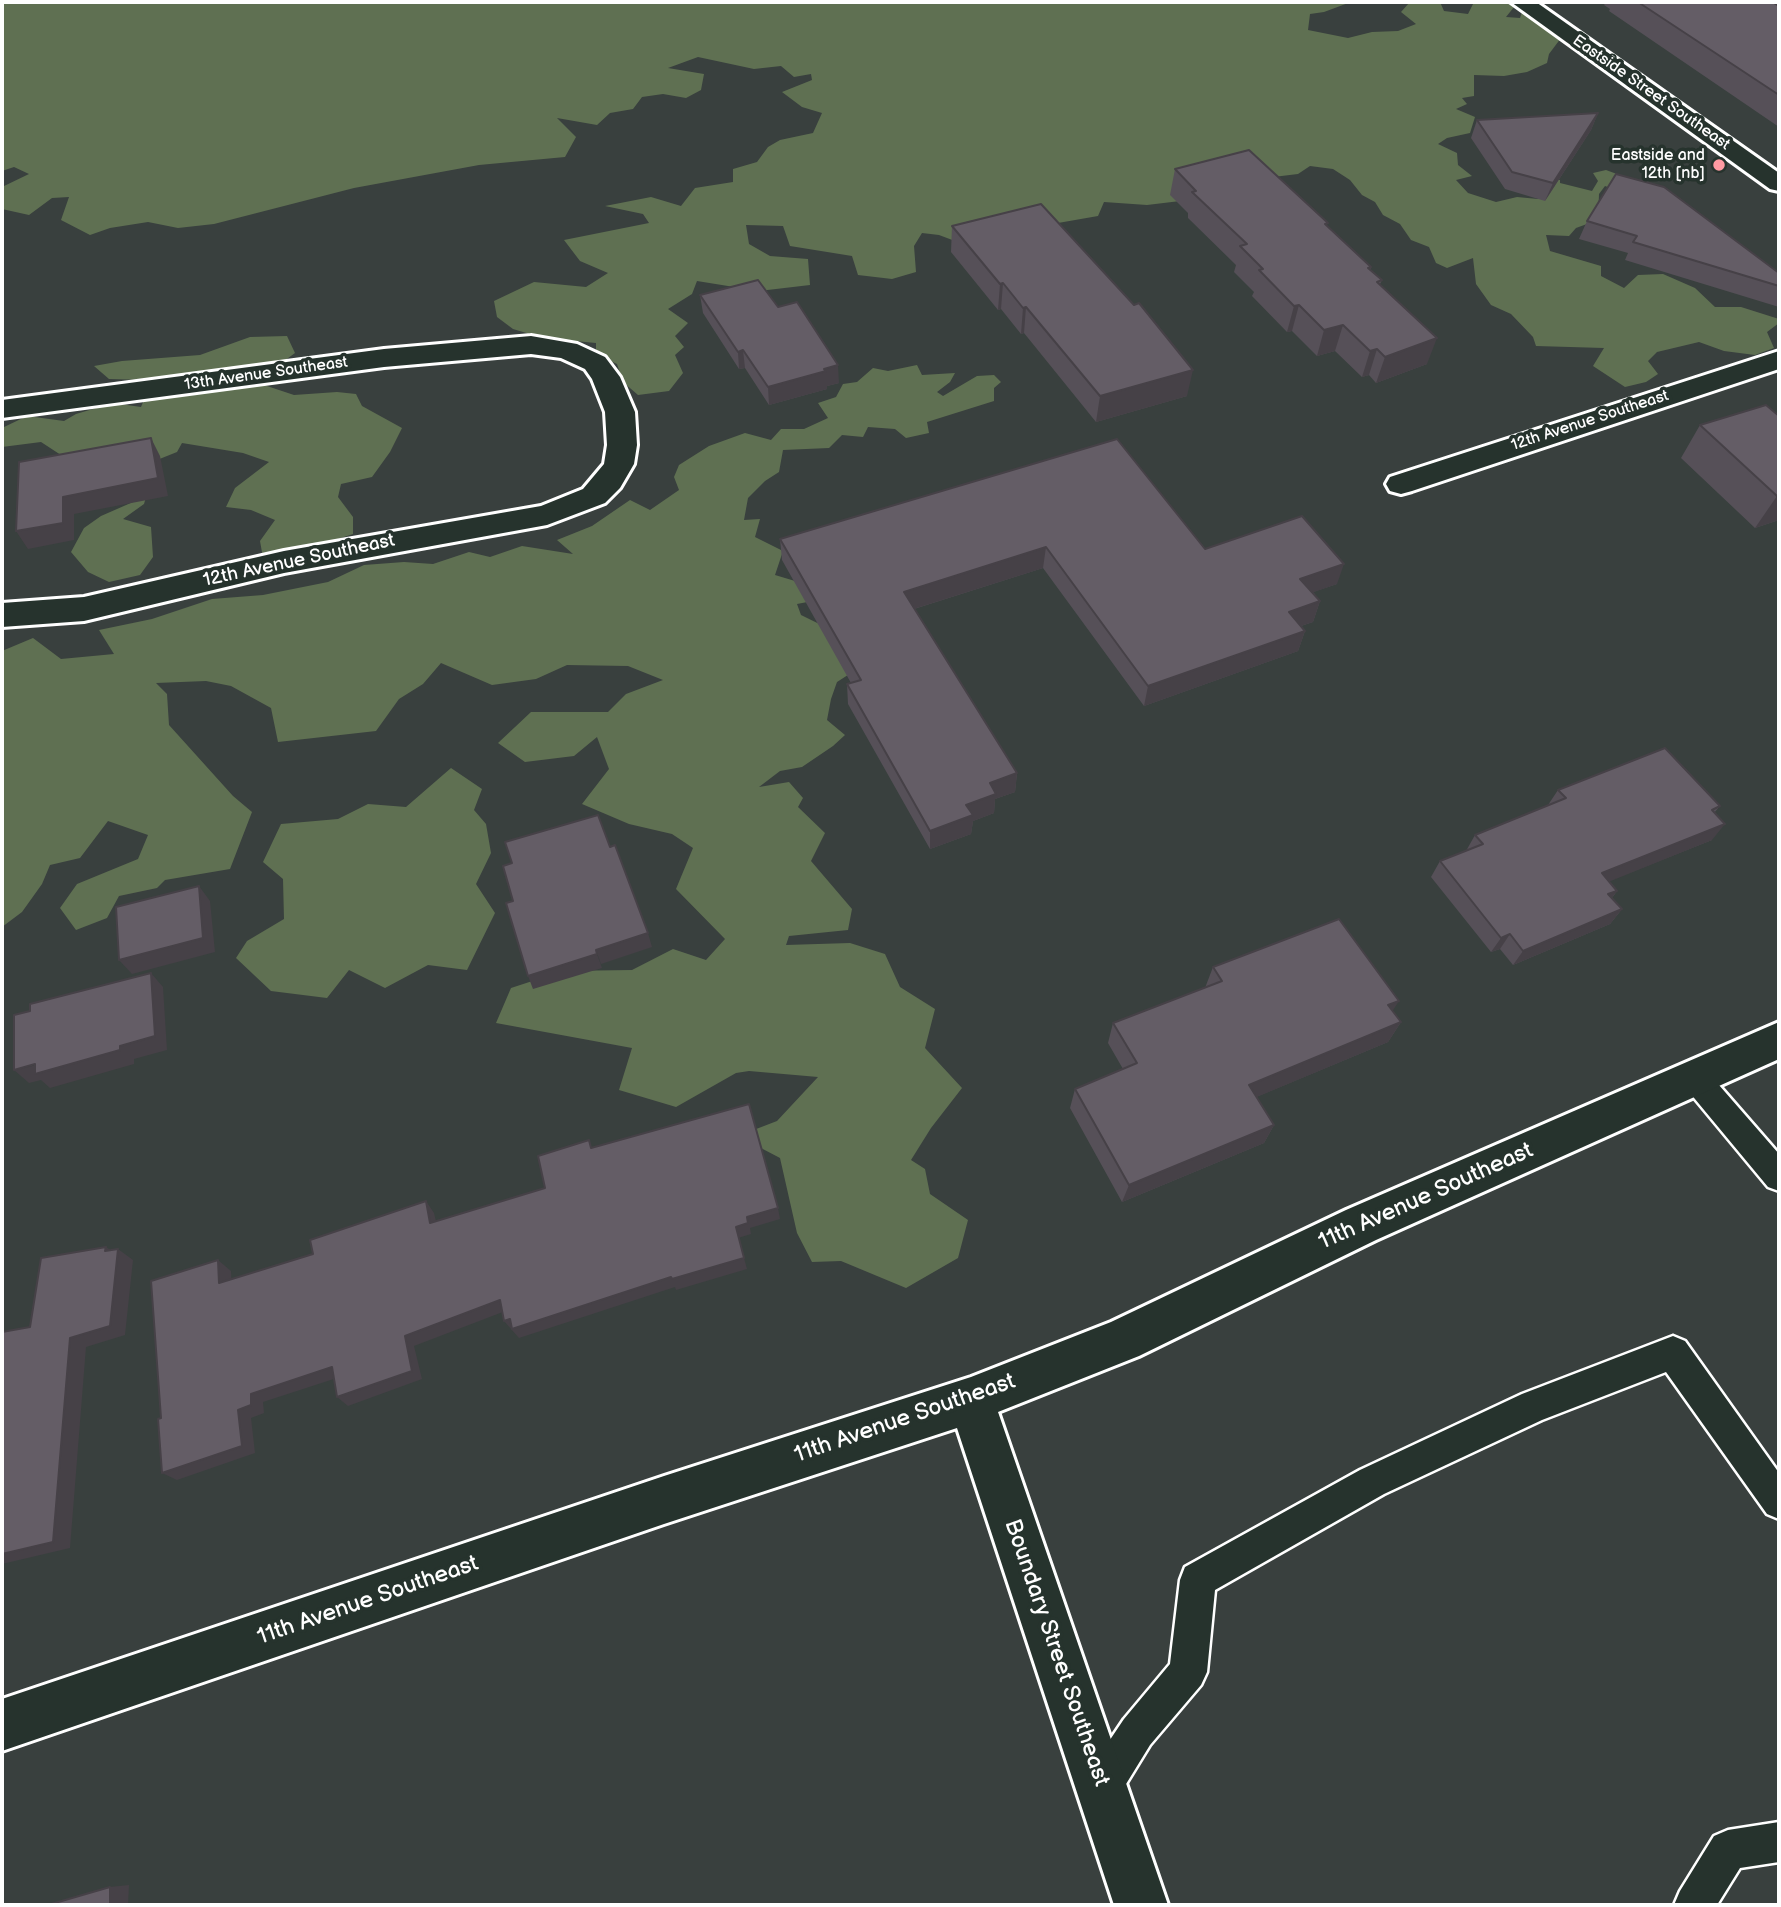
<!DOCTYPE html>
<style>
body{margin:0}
#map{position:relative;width:1781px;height:1907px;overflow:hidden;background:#39403e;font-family:"Balsamiq Sans",sans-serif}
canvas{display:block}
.frame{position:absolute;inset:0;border:4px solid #fff;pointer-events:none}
</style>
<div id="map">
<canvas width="1781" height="1907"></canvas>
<div class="frame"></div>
</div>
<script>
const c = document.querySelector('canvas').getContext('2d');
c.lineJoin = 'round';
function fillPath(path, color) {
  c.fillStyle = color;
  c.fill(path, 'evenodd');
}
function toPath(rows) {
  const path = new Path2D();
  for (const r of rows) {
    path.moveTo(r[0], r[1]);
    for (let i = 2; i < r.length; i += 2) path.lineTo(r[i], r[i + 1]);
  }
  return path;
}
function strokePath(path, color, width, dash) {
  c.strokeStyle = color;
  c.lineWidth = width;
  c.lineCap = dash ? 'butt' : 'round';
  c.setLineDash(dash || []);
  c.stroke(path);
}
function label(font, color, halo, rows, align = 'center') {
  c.font = font + ' "Balsamiq Sans",sans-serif';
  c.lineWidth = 7;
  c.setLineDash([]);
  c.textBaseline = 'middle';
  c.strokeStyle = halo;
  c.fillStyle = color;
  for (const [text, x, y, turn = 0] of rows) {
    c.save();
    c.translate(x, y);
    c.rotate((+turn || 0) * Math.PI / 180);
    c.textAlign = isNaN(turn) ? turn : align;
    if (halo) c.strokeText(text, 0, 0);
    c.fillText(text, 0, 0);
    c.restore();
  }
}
fillPath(toPath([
 [2,2,1351,2,1324,12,1310,14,1308,30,1348,38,1372,32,1398,31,1416,24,1401,12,1409,3,1440,2,1444,11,1468,14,1474,2,1506,2,1514,7,1506,17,1520,18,1523,9,1561,38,1549,54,1547,63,1527,72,1504,76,1474,75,1474,96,1462,98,1467,104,1456,109,1475,117,1470,133,1447,138,1438,144,1457,153,1458,165,1472,176,1456,180,1468,193,1496,202,1517,197,1538,199,1536,176,1560,180,1560,183,1592,191,1598,181,1593,173,1606,170,1625,177,1624,193,1605,186,1599,194,1598,220,1576,228,1569,236,1546,235,1550,251,1601,266,1601,276,1624,288,1638,275,1663,274,1695,288,1715,307,1741,307,1779,319,1779,323,1767,332,1774,348,1755,355,1724,351,1699,342,1657,352,1648,361,1658,374,1646,382,1625,387,1593,366,1604,348,1536,346,1533,337,1511,314,1491,305,1476,284,1473,258,1447,268,1436,263,1429,247,1411,240,1400,224,1383,215,1375,202,1362,195,1350,180,1333,169,1310,166,1298,174,1265,178,1230,195,1147,205,1104,202,1098,216,955,241,939,235,922,233,914,246,916,272,892,279,858,275,852,256,790,246,783,226,746,225,749,244,770,256,808,259,810,285,759,291,697,281,692,294,668,309,688,323,675,336,684,347,675,355,683,373,669,391,638,395,623,382,617,364,596,354,596,343,543,338,513,329,497,317,494,301,534,282,586,287,608,273,580,261,564,240,649,223,643,214,605,206,651,197,681,206,695,188,733,182,733,169,757,162,768,147,780,140,813,133,822,113,802,107,782,92,812,80,811,74,794,77,781,66,754,69,698,57,668,68,704,74,701,90,686,98,663,94,642,97,633,109,610,113,597,125,557,118,576,137,565,157,479,165,354,188,214,224,178,228,148,222,110,228,90,235,61,220,69,197,52,198,29,215,2,209,2,187,29,174,14,167,2,171],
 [287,336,295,353,280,364,264,385,294,395,337,392,356,394,362,406,402,428,390,452,372,477,341,484,338,497,353,517,353,534,311,548,263,558,260,541,275,520,251,510,226,507,235,488,269,462,243,453,182,443,177,452,157,460,144,504,123,519,151,527,153,557,140,575,109,582,88,572,71,552,84,528,101,516,133,502,41,442,2,447,2,428,27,416,64,421,76,414,113,403,141,407,146,395,159,384,145,380,109,379,94,366,122,361,200,355,250,337],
 [917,365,922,375,955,373,950,382,937,392,943,396,977,376,994,375,1001,382,994,388,994,401,927,422,929,433,906,438,895,429,868,427,863,437,842,435,829,448,783,450,779,472,765,481,748,498,744,520,760,519,755,537,783,551,775,575,805,584,823,599,797,604,801,615,858,643,865,664,837,682,831,699,827,720,845,735,833,746,802,767,780,771,759,787,789,782,803,798,798,807,825,833,811,861,852,909,848,930,789,936,786,945,850,943,885,954,900,987,935,1009,925,1048,962,1088,931,1128,911,1160,925,1169,930,1194,968,1220,958,1258,906,1288,841,1261,812,1262,797,1233,780,1158,738,1136,777,1121,818,1077,749,1071,736,1073,676,1107,619,1090,632,1048,496,1023,511,988,563,971,632,970,673,949,706,960,725,939,676,889,693,848,672,834,629,824,582,804,609,769,597,737,574,756,525,762,498,743,531,712,608,712,626,694,663,680,628,666,567,665,536,679,492,685,441,663,423,684,399,699,376,731,278,742,271,708,231,686,206,681,156,683,167,694,169,725,233,796,252,812,230,869,165,880,157,888,119,896,107,918,76,930,60,908,77,884,138,859,148,835,108,821,80,858,50,865,42,884,22,912,2,927,2,651,33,638,61,659,114,654,99,630,152,619,212,599,263,595,328,582,364,565,404,562,433,564,469,552,490,557,522,546,573,554,557,540,592,526,630,500,650,510,679,490,674,477,679,465,709,446,745,433,771,440,781,429,804,429,828,418,818,403,836,397,843,384,857,382,873,368,888,371],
 [451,768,482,789,474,810,486,824,491,853,476,884,495,913,467,970,428,965,385,988,349,970,327,998,271,991,236,958,247,941,284,919,283,879,263,862,281,824,338,819,368,804,406,807]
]), '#5f7052');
const lane = toPath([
 [1695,1065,1705,1069,1779,1154,1779,1191,1768,1187,1685,1087,1680,1078,1685,1069,1695,1065],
 [1673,1336,1685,1341,1779,1473,1779,1519,1767,1514,1666,1372,1542,1420,1384,1494,1215,1590,1207,1672,1201,1685,1150,1745,1115,1802,1101,1807,1087,1802,1082,1788,1087,1774,1124,1719,1170,1664,1180,1580,1185,1567,1360,1470,1522,1394,1673,1336],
 [1779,1822,1779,1862,1740,1868,1717,1905,1674,1905,1680,1891,1714,1836,1728,1830,1779,1822]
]);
const street = toPath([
 [531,336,577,344,605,357,620,377,635,412,637,445,634,464,620,488,605,503,547,525,284,573,84,621,2,627,2,603,84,597,284,551,541,506,583,489,604,464,607,445,605,412,592,379,585,369,561,358,531,354,384,367,2,418,2,400,384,349,531,336],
 [1779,351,1779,369,1412,491,1401,494,1390,491,1386,484,1390,477,1779,351],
 [1779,1022,1779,1059,1376,1240,1139,1356,998,1412,1168,1905,1114,1905,957,1428,664,1524,2,1751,2,1699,664,1476,971,1377,1111,1322,1346,1210,1779,1022]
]);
const secondary = toPath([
 [1511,2,1536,2,1779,173,1779,191,1770,189,1511,2]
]);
strokePath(lane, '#fff', 5);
strokePath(street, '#fff', 6);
strokePath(secondary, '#fff', 6);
fillPath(lane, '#26332d');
fillPath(street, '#26332d');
fillPath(secondary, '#26332d');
fillPath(toPath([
 [1606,2,1772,2,1779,6,1779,127,1609,11,1610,9,1604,5],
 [1598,113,1591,130,1545,201,1505,189,1471,138,1477,120],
 [1175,169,1327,227,1371,267,1370,270,1382,280,1380,284,1427,364,1376,383,1369,375,1362,377,1335,351,1317,356,1292,331,1287,332,1252,296,1254,292,1234,272,1236,265,1188,218,1188,213,1170,195],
 [1587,221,1779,273,1779,307,1625,260,1628,253,1579,239],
 [952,226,1187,396,1096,422,1024,333,1021,334,1001,309,998,310,951,252],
 [700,295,778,307,839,383,827,386,827,389,769,405,745,368,739,369,703,313],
 [1766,405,1779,520,1755,528,1681,458,1700,425],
 [780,539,1205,549,1337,584,1313,592,1320,601,1313,622,1301,626,1305,631,1298,651,1144,706,1043,568,914,609,1017,773,1015,792,995,799,994,813,973,821,971,834,930,849,848,704,847,684,851,683,782,560],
 [1558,790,1720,806,1714,813,1712,840,1609,881,1617,891,1612,898,1622,909,1610,924,1513,965,1500,949,1491,952,1431,877,1440,861,1466,851,1475,835,1548,805],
 [1213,967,1393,1011,1401,1022,1388,1042,1256,1097,1274,1125,1264,1143,1122,1202,1070,1108,1075,1089,1123,1069,1108,1043,1113,1023,1205,988]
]), '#565058');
fillPath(toPath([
 [1598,113,1591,130,1545,201,1553,183],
 [1003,283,1001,309,998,310,1000,284],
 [1299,305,1292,331,1287,332,1294,306],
 [1026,307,1024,333,1021,334,1023,308],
 [1343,325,1335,351,1317,356,1324,330],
 [1437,338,1427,364,1376,383,1385,357],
 [1377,349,1369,375,1362,377,1370,351],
 [743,350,745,368,739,369,738,352],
 [838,365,839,383,827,386,827,389,769,405,768,387],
 [1193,370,1187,396,1096,422,1100,396],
 [151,438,160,456,168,496,74,514,74,540,28,549,16,531,63,497],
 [1779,495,1779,520,1755,528,1777,496],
 [1046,547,1043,568,904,612,904,592],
 [1344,564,1337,584,1294,599,1300,579],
 [1320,601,1313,622,1282,632,1289,612],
 [1305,631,1298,651,1144,706,1148,686],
 [1017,773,1015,792,995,799,994,813,973,821,971,834,930,849,930,831,990,783],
 [1725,824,1712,840,1591,889,1602,873],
 [199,886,210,901,215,952,132,974,119,960],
 [1617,891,1606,906,1608,894],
 [1622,909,1610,924,1513,965,1523,951],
 [648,933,652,947,601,964,596,950],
 [1510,934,1500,949,1491,952,1501,938],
 [597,954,602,968,533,989,528,976],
 [151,973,163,987,167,1050,134,1059,134,1064,50,1088,41,1080,29,1083,14,1070,120,1046],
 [1399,1001,1386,1021,1388,1005],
 [1401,1022,1388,1042,1240,1104,1249,1085],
 [1274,1125,1264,1143,1122,1202,1129,1185],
 [426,1201,434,1213,439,1234,430,1223],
 [778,1208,780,1219,750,1228,751,1234,738,1238,736,1227,747,1217],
 [106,1247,118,1255,118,1249,133,1260,125,1335,86,1347,70,1548,2,1564,2,1554,70,1338,105,1251],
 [744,1258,747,1269,676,1290,675,1287,519,1338,504,1321],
 [218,1260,231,1271,232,1293,219,1283],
 [500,1300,508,1310,414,1346,422,1379,348,1406,337,1397,405,1336],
 [332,1367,343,1376,263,1402,264,1413,251,1418,255,1453,177,1480,162,1473,238,1410,251,1394],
 [129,1885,128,1905,110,1905,110,1887]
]), '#464147');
const building = toPath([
 [1638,2,1772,2,1779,6,1779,95,1638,2],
 [1598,113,1553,183,1512,172,1477,120,1598,113],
 [1249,150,1328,223,1325,224,1371,267,1368,268,1382,280,1377,282,1437,338,1385,357,1377,349,1370,351,1343,325,1324,330,1299,305,1294,306,1259,270,1263,269,1240,246,1247,244,1192,192,1196,191,1175,169,1249,150],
 [1616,174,1664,187,1779,273,1779,286,1633,242,1637,236,1587,221,1616,174],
 [1041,204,1134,305,1139,303,1193,370,1100,396,1026,307,1023,308,1003,283,1000,284,952,226,1041,204],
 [758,280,778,307,797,302,838,365,824,369,826,371,768,387,743,350,738,352,700,295,758,280],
 [1766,405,1779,416,1779,495,1777,496,1700,425,1766,405],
 [151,438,158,478,63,497,63,523,16,531,19,462,151,438],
 [1117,439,1205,549,1302,516,1344,564,1300,579,1320,601,1289,612,1305,631,1148,686,1046,547,904,592,1017,773,990,783,996,794,966,805,973,815,930,831,847,684,861,680,780,539,1117,439],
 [1665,748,1720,806,1712,810,1725,824,1602,873,1617,891,1608,894,1622,909,1523,951,1510,934,1501,938,1440,861,1483,844,1475,835,1566,798,1558,790,1665,748],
 [598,815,610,847,615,845,648,933,596,950,597,954,528,976,506,903,513,901,503,866,512,863,505,842,598,815],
 [199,886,203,938,119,960,116,907,199,886],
 [1339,919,1399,1001,1388,1005,1401,1022,1249,1085,1274,1125,1129,1185,1075,1089,1137,1063,1113,1023,1222,981,1213,967,1339,919],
 [151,973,155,1036,120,1046,120,1050,35,1074,35,1064,14,1070,14,1015,30,1011,30,1004,151,973],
 [749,1104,778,1208,747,1217,748,1223,736,1227,744,1258,672,1279,671,1277,512,1329,510,1319,504,1321,500,1300,405,1336,412,1371,337,1397,332,1367,251,1394,251,1405,238,1410,242,1446,162,1473,158,1419,161,1418,151,1281,218,1260,219,1283,313,1254,310,1240,426,1201,430,1223,545,1188,538,1156,589,1140,591,1148,749,1104],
 [106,1247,105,1251,118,1249,110,1326,70,1338,53,1542,2,1554,2,1332,30,1327,41,1258,106,1247],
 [110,1887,110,1905,48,1905,110,1887]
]);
fillPath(building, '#645d66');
strokePath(building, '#464147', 2);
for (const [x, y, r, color] of [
 [1719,165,7,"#ff9aa2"]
]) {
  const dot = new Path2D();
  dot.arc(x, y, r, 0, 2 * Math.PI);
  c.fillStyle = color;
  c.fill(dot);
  strokePath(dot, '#26332d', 2.5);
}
label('16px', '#fff', '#26332d', [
 ["Eastside Street Southeast",1651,93,35],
 ["13th Avenue Southeast",266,374,-8],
 ["12th Avenue Southeast",1590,421,-18]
]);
label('16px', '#fff', '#26332d', [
 ["Eastside and",1705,156],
 ["12th [nb]",1705,174]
], 'right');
label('19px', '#fff', '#26332d', [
 ["12th Avenue Southeast",299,561,-12]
]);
label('23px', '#fff', '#26332d', [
 ["11th Avenue Southeast",1426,1197,-24],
 ["11th Avenue Southeast",905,1419,-19],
 ["11th Avenue Southeast",368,1601,-19],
 ["Boundary Street Southeast",1056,1653,71]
]);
</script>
